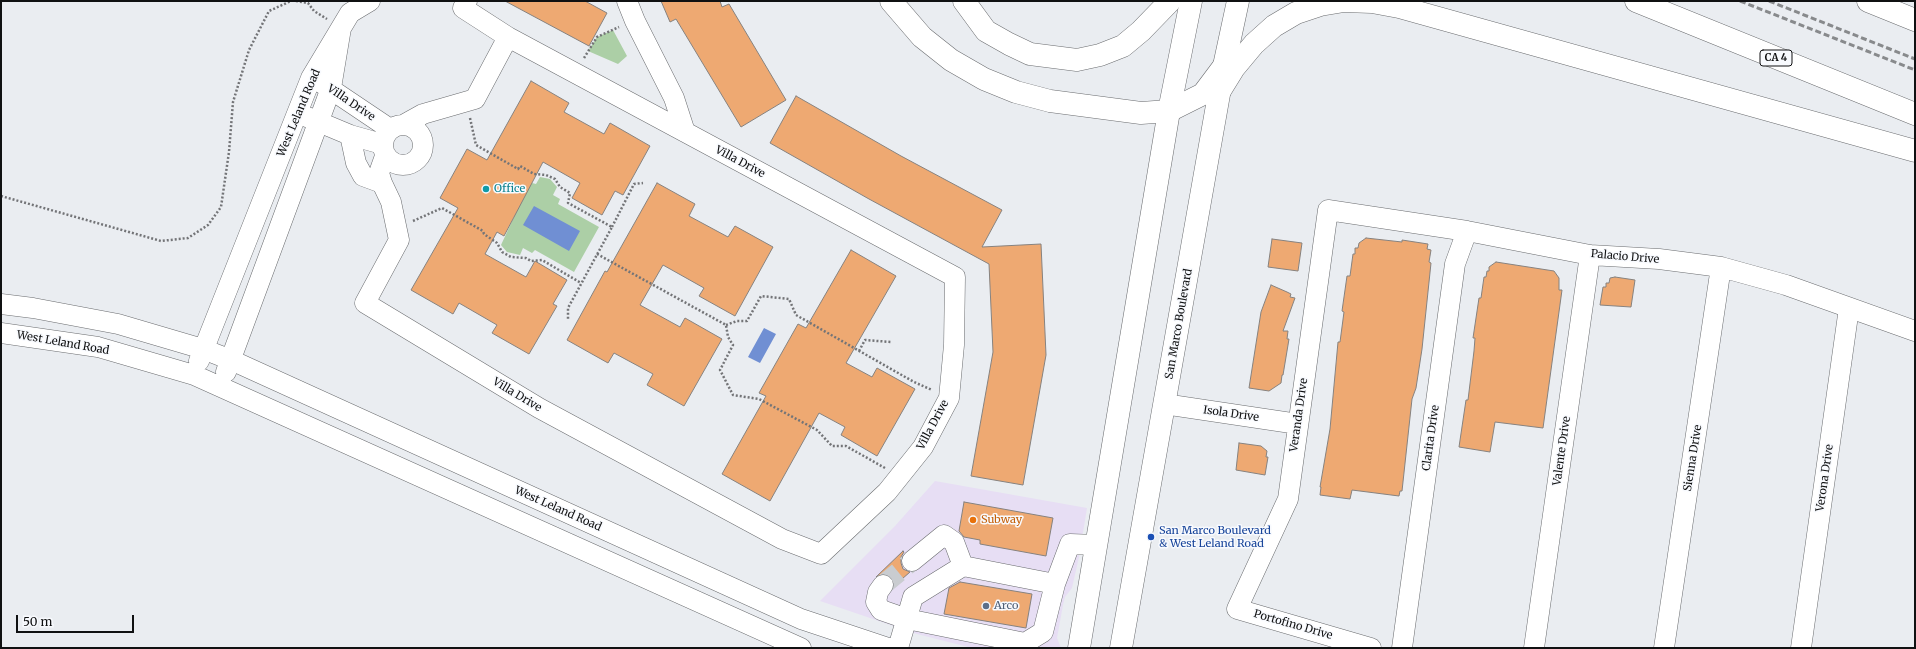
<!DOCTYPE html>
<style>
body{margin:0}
#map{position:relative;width:1916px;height:649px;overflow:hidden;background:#eaedf1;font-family:Merriweather,serif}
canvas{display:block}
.frame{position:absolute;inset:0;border:2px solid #101112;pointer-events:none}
.scale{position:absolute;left:16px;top:615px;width:118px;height:18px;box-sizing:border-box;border:2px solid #101112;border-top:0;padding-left:5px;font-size:12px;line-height:14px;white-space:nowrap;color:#101112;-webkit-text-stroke:3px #f8fafe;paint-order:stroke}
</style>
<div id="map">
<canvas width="1916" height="649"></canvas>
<div class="frame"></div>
<div class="scale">50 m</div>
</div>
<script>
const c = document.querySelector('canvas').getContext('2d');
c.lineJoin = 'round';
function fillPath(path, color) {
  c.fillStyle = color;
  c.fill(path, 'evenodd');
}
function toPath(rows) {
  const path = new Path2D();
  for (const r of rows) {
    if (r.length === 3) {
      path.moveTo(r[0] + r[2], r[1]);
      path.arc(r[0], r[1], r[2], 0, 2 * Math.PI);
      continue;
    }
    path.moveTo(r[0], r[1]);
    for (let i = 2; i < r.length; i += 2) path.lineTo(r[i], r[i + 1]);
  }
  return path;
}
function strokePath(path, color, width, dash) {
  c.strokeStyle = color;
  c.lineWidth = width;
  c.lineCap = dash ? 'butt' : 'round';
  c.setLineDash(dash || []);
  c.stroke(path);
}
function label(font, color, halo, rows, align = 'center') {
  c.font = font + ' Merriweather,serif';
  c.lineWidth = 3;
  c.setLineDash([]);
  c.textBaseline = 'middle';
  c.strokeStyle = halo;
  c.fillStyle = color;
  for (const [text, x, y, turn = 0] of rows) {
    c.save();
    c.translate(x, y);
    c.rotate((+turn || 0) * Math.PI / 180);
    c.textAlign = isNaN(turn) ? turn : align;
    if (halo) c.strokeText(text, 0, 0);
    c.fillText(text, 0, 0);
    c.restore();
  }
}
fillPath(toPath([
 [935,481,1087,508,1079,557,1072,588,1065,597,1063,605,1057,638,1061,648,972,648,917,634,820,601,895,526]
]), '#e7def4');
fillPath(toPath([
 [613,30,627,56,618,64,588,51,597,37],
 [540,177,550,179,557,187,553,195,560,199,558,204,599,227,574,272,535,250,532,253,523,248,520,255,507,252,501,245,514,217,504,211,532,183,536,184]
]), '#accfa6');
fillPath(toPath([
 [534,206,580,231,569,251,523,225],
 [764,328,776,334,760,363,748,357]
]), '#708fd3');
const building = toPath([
 [505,1,585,1,607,13,589,46,505,1],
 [661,1,720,1,722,7,729,4,786,100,741,127,676,19,670,22,661,1],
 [531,81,569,103,564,112,604,134,610,123,650,146,623,195,615,191,602,215,572,198,580,183,543,162,504,236,497,232,485,254,526,277,535,261,567,280,553,304,557,306,529,354,492,333,497,325,459,303,453,314,411,290,458,208,440,198,467,149,487,160,531,81],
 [796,96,901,156,1002,210,982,247,1041,244,1046,355,1023,485,971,476,993,352,989,264,869,199,770,143,796,96],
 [657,183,695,204,689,216,728,237,735,226,773,247,735,316,699,296,704,288,663,265,640,305,680,327,685,318,722,339,684,406,647,385,653,374,614,353,608,363,567,340,605,271,607,272,657,183],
 [1366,238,1402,242,1402,240,1428,244,1427,249,1431,250,1429,262,1431,263,1422,349,1416,388,1412,399,1402,491,1400,491,1399,496,1352,490,1350,499,1320,495,1321,487,1320,487,1330,429,1338,342,1340,342,1344,312,1342,311,1347,276,1350,276,1353,254,1355,254,1355,248,1358,248,1359,243,1366,238],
 [1272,239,1302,243,1298,271,1268,267,1272,239],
 [851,250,896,276,846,363,872,377,877,368,915,389,877,456,841,435,845,427,819,413,770,501,722,474,766,396,759,393,798,324,806,328,851,250],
 [1496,262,1554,271,1559,278,1559,290,1562,290,1543,428,1495,422,1490,452,1459,447,1466,400,1468,400,1474,351,1475,338,1473,338,1479,298,1481,298,1484,277,1486,277,1487,271,1489,271,1489,267,1496,262],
 [1615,277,1635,280,1631,307,1600,305,1603,287,1606,287,1606,283,1609,283,1610,278,1615,277],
 [1271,285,1287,292,1291,294,1290,297,1295,298,1283,331,1288,331,1287,339,1289,339,1283,375,1282,375,1281,383,1269,391,1249,388,1261,312,1271,285],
 [1239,443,1261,446,1267,451,1266,457,1268,457,1265,475,1236,470,1239,443],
 [964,502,1053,518,1046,556,980,544,980,540,964,537,959,531,964,502],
 [903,551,904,552,901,557,901,563,903,569,910,572,894,586,893,580,889,575,884,574,876,577,903,551],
 [960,582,1032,594,1026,628,944,614,949,588,960,582]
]);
fillPath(building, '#eea972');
strokePath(building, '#86827f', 1);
strokePath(toPath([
 [883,585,912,561]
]), '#c9ccd0', 20, [20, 10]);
const minor = toPath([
 [467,1,463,8,508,37],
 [627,1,635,21,674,98,685,132],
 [341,28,350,13,370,1],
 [320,82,390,129],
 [307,117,350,135,382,144],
 [403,145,20],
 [350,135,356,163,363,176,382,183],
 [385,156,379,173,382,183,391,202,399,240,365,303,539,408,782,539,821,554,887,492,923,447,949,398,954,345,955,277,508,37,475,99,423,114,405,124],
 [1,304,33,308,118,324,203,349,231,360,801,619,888,648],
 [1,333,98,347,194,375,801,648],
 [199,361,311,78,341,28,331,88,226,372],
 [1164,404,1298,424],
 [912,561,944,535,954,542,963,566],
 [883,585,878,592,876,602,881,610,907,619,1025,643,1043,632,1055,584],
 [898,648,913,597,963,566,1055,584,1070,544,1096,545],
 [1371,648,1237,609,1288,499,1328,210,1467,231,1590,255,1659,259,1721,267,1786,285,1915,331],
 [1402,648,1455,264,1467,231],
 [1534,648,1590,255],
 [1664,648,1721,267],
 [1801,648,1849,308]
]);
const major = toPath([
 [1079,648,1169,111,1191,1],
 [1121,648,1224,66,1238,1]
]);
const highway = toPath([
 [891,1,922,37,951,60,984,79,1016,92,1050,101,1141,113,1169,111,1203,94,1224,66],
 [964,1,986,31,1009,44,1030,54,1077,60,1100,55,1123,46,1141,31,1170,1],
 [1636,1,1915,114],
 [1868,1,1915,20],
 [1221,89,1234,68,1254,44,1274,26,1296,13,1320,5,1344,1,1372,2,1399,7,1915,151]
]);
strokePath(minor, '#6a6c6f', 21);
strokePath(major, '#6a6c6f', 23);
strokePath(highway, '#6a6c6f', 23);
strokePath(toPath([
 [296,1,308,3,314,11,327,19],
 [584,58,597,37,619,27],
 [470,118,476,145,518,169,520,166,534,174,546,175,555,179,560,187,570,193,568,203,612,227,568,308,568,319],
 [1,196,161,241,188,238,208,225,221,207,229,152,233,102,249,50,269,11,291,1],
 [413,221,442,208,483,231,484,234,497,243,502,252,511,257,526,258,531,261,542,260,581,283],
 [612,227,634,184,643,183],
 [597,254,726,325,728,337,733,345,720,370,733,395,759,399,817,430,832,446,846,446,885,468],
 [726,325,737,321,747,321,761,296,789,299,796,315,914,382,932,390],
 [859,351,865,340,891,342]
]), '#737477', 2.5, [2, 2]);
strokePath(minor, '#fff', 20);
strokePath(major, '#fff', 22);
strokePath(highway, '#fff', 22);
strokePath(toPath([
 [1740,1,1915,70],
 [1769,1,1915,59]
]), '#888a8c', 3, [6, 3]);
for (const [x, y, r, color] of [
 [486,189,4,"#0f9aa8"],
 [973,520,4,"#e8710a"],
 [1151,537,4,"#1a4fb4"],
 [986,606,4,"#5c6f8a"]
]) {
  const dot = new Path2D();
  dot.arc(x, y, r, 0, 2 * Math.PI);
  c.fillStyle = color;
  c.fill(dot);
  strokePath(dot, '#f8fafe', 1.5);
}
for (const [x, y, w] of [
 [1776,58,32]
]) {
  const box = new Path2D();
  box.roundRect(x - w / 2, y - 8, w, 16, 3);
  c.fillStyle = '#f8fafe';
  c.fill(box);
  strokePath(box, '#101112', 1);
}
label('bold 10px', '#101112', null, [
 ["CA 4",1776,58]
]);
label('11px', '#101112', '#f8fafe', [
 ["Villa Drive",351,103,34],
 ["West Leland Road",299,113,-67],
 ["Villa Drive",740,162,28],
 ["Palacio Drive",1625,257,5],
 ["San Marco Boulevard",1179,324,-80],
 ["West Leland Road",63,343,10],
 ["Villa Drive",517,395,31],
 ["Isola Drive",1231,414,8],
 ["Veranda Drive",1299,415,-82],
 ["Villa Drive",933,425,-62],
 ["Clarita Drive",1431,438,-82],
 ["Valente Drive",1562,451,-82],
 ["Sienna Drive",1693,458,-81],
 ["Verona Drive",1825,478,-82],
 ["West Leland Road",558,509,24],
 ["Portofino Drive",1293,625,16]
]);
label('11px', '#0d838f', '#f8fafe', [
 ["Office",494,189]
], 'left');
label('11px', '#c56008', '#f8fafe', [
 ["Subway",981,520]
], 'left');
label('11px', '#164399', '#f8fafe', [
 ["San Marco Boulevard",1159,531],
 ["& West Leland Road",1159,544]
], 'left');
label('11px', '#4e5e75', '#f8fafe', [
 ["Arco",994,606]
], 'left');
</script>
